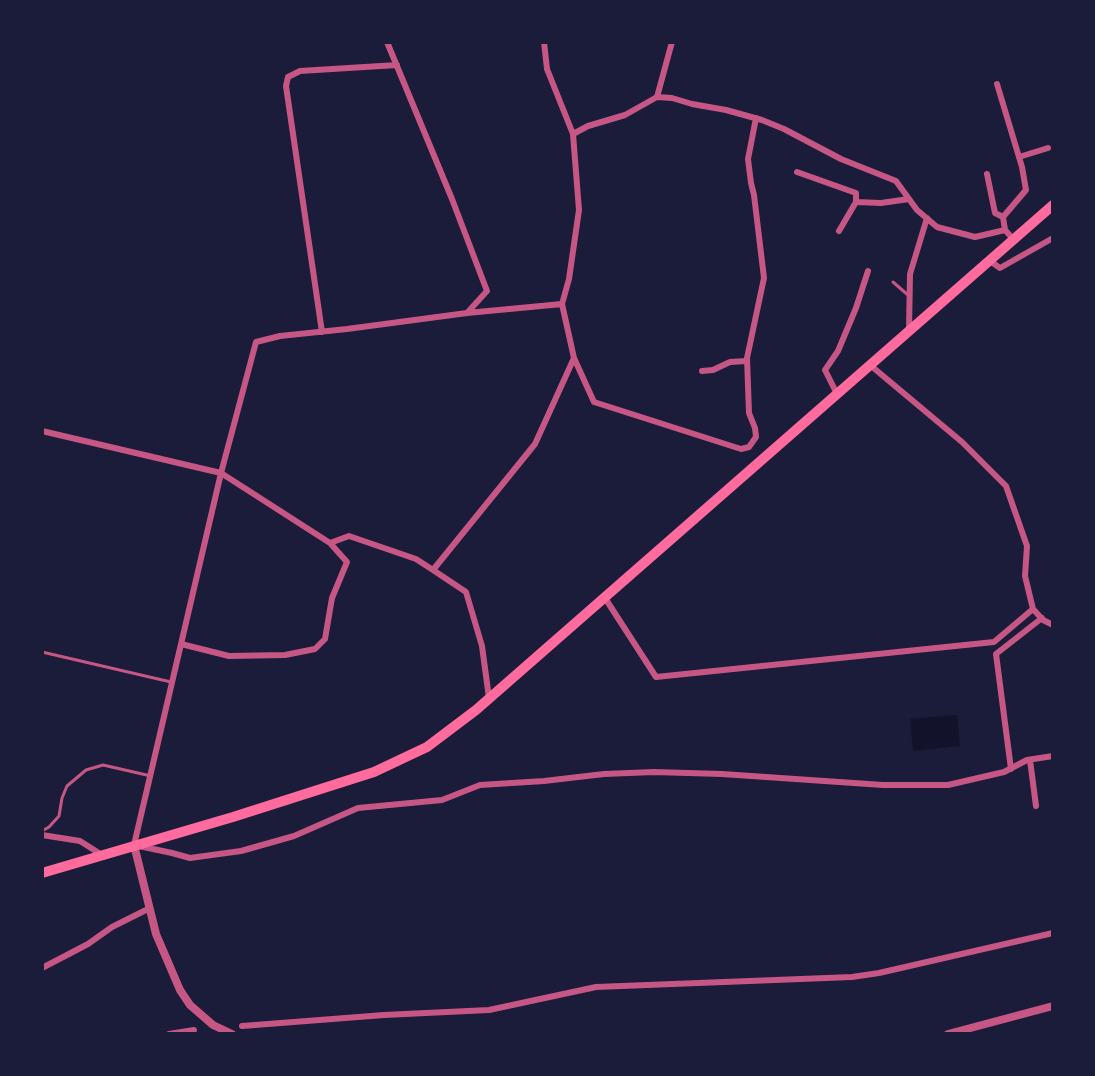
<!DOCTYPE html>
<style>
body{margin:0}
#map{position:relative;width:1095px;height:1076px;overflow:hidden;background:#1b1b3a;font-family:Ubuntu,sans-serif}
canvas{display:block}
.frame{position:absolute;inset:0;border:44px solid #1b1b3a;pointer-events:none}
</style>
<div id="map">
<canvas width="1095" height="1076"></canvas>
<div class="frame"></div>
</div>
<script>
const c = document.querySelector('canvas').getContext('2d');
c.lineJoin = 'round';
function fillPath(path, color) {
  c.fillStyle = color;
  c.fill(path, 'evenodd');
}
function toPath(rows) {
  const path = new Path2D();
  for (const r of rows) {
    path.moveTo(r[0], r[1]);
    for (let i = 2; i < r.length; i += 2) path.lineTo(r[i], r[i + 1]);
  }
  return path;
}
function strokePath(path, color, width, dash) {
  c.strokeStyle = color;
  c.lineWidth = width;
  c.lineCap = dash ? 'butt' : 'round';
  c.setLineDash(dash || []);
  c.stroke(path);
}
fillPath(toPath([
 [957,715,960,746,913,751,910,719]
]), '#12122b');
strokePath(toPath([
 [893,282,908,295],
 [42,652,171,682],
 [42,831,49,827,59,816,62,798,67,786,86,770,103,765,151,776]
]), '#c65784', 3);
strokePath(toPath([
 [387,42,452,199,487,291,467,313],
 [544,42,547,69,573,134],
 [997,84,1022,167,1026,190,1003,217,1005,230,1014,240],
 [657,97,672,42],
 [1019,157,1048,148],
 [797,172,856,193,856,202,881,203,909,199],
 [987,174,995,213,1003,217],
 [1005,230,975,237,937,227,917,210,896,181,841,159,784,129,762,120,726,110,692,104,672,98,657,97,625,115,588,126,573,134,579,210,569,279,562,304,467,313,347,329,280,336,256,342,221,473,134,845,172,853,190,858,241,851,294,836,358,808,442,800,480,785,544,781,604,774,654,772,722,774,883,785,948,785,1004,772,1027,760,1053,756],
 [839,231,856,202],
 [990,261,1000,268,1053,238],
 [909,331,910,274,927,218],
 [322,332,286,86,288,77,300,71,397,65],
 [574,358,594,402,741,449,749,447,756,437,755,428,749,413,747,358,764,278,754,195,751,183,748,159,756,118],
 [870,365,962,442,1006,486,1027,546,1025,576,1033,609,1043,620,1053,625],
 [702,371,713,370,730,362,747,361],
 [837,394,825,370,838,351,856,308,868,271],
 [42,431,221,473,330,543,347,562,332,598,325,639,315,649,285,655,229,656,181,644],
 [330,543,349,536,416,559,433,570,535,444,574,358,562,304],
 [433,570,466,592,482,646,489,698],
 [605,598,656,677,994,642,1033,609],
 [1030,760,1036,806],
 [1011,769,996,654,1042,618],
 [42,835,80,841,102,855],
 [42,968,88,944,112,927,150,908],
 [242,1026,384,1015,489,1010,596,987,852,977,879,973,1053,933],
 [169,1034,194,1030]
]), '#c65784', 6);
strokePath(toPath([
 [134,845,156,934,180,990,190,1005,213,1025,232,1034],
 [948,1034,1053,1006]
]), '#c65784', 8);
strokePath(toPath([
 [42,873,233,817,374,772,427,747,476,710,1053,205]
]), '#ff6b9d', 10);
</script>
